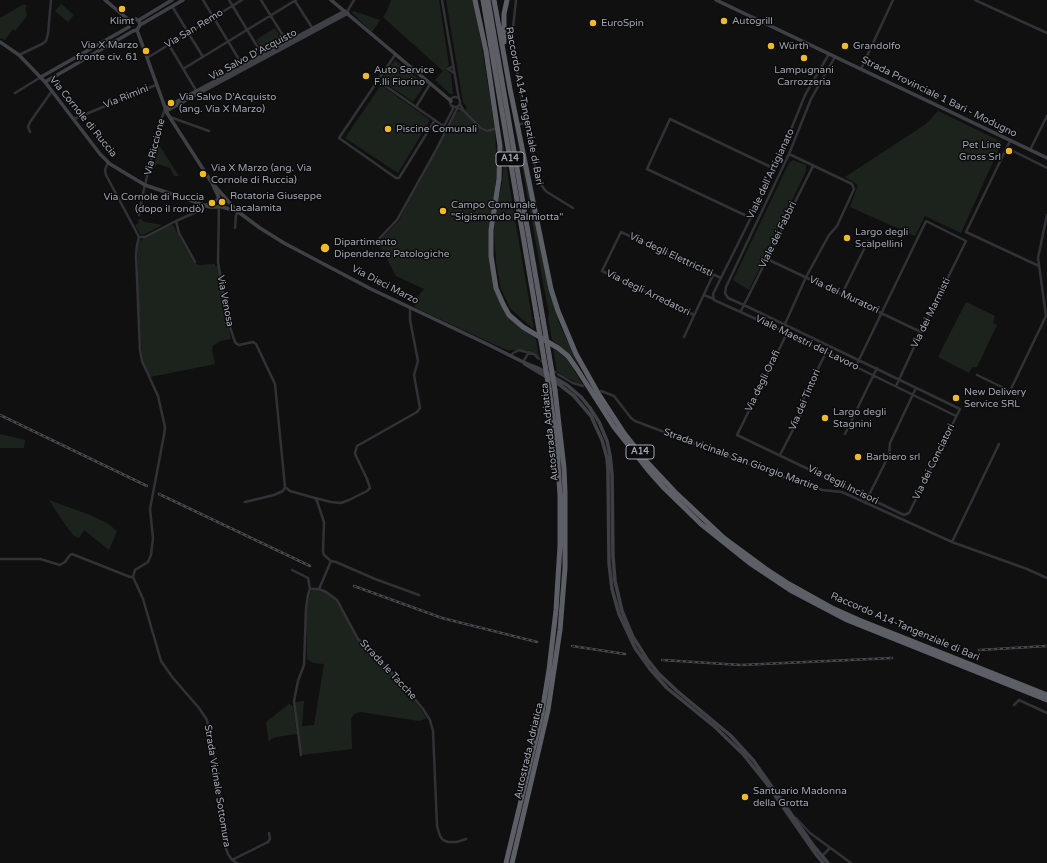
<!DOCTYPE html>
<meta charset="utf-8">
<style>
body{margin:0}
canvas{display:block;background:#101011}
</style>
<canvas width="1047" height="863"></canvas>
<script>
const c = document.querySelector('canvas').getContext('2d');
c.lineJoin = 'round';
function fillPath(path, color) {
  c.fillStyle = color;
  c.fill(path, 'evenodd');
}
function toPath(rows) {
  const path = new Path2D();
  for (const r of rows) {
    if (r.length === 3) {
      path.moveTo(r[0] + r[2], r[1]);
      path.arc(r[0], r[1], r[2], 0, 2 * Math.PI);
      continue;
    }
    path.moveTo(r[0], r[1]);
    for (let i = 2; i < r.length; i += 2) path.lineTo(r[i], r[i + 1]);
  }
  return path;
}
function strokePath(path, color, width, dash) {
  c.strokeStyle = color;
  c.lineWidth = width;
  c.lineCap = dash ? 'butt' : 'round';
  c.setLineDash(dash || []);
  c.stroke(path);
}
function label(font, color, halo, rows, align = 'center') {
  c.font = font + ' "Varela Round",sans-serif';
  c.lineWidth = 3;
  c.setLineDash([]);
  c.textBaseline = 'middle';
  c.strokeStyle = halo;
  c.fillStyle = color;
  for (const [text, x, y, turn = 0] of rows) {
    c.save();
    c.translate(x, y);
    c.rotate((+turn || 0) * Math.PI / 180);
    c.textAlign = isNaN(turn) ? turn : align;
    if (halo) c.strokeText(text, 0, 0);
    c.fillText(text, 0, 0);
    c.restore();
  }
}
fillPath(toPath([
 [391,0,439,0,449,65,446,70,451,74,453,94,450,94,435,80,443,71,383,17,387,11],
 [446,0,474,0,495,128,488,130,484,129,465,110,467,107,463,102],
 [24,4,27,6,25,9,27,16,15,31,13,29,5,40,0,38,0,18],
 [61,4,74,15,68,22,55,11],
 [353,11,380,20,372,32,352,13],
 [275,28,283,41,274,47,263,51,256,40],
 [395,60,425,84,413,102,381,80],
 [381,85,430,120,398,173,345,138],
 [460,111,463,111,483,131,495,131,497,172,491,217,494,285,514,322,536,339,539,357,528,350,508,350,502,348,416,308,414,304,414,301,424,289,396,276,378,242,398,222,457,112],
 [512,111,549,288,559,323,580,367,572,356,552,340,548,318,549,313,544,288],
 [938,111,1002,142,961,233,925,216,915,236,850,207,858,185,845,177,926,124],
 [501,130,512,202,534,329,523,320,510,308,501,289,496,262,494,232,497,206,502,183,504,158],
 [159,145,179,176,174,176,170,168,158,164,154,166],
 [793,160,806,165,806,171,749,290,733,280,789,163],
 [141,219,144,222,162,225,143,235,140,234,135,225,139,223,138,220],
 [173,225,194,263,200,265,215,264,215,266,219,266,219,276,231,339,220,341,213,346,212,350,215,364,150,377,144,364,142,354,138,291,138,246,139,241,168,226],
 [966,302,995,316,993,323,997,325,977,367,972,367,969,373,938,357],
 [553,348,566,358,583,385,565,377,557,371],
 [0,434,25,440,24,448,0,448],
 [49,500,90,515,107,523,117,531,109,550,84,530,79,538,74,536,64,523],
 [315,589,319,589,334,597,358,639,400,681,427,718,419,721,360,712,354,714,351,719,352,749,301,755,295,702,304,701,302,726,314,725,324,664,313,663,307,659,306,617,310,593],
 [289,704,292,705,293,707,297,734,276,737,271,739,269,742,266,723,267,721]
]), '#1c231d');
strokePath(toPath([
 [538,358,559,375]
]), '#2d2e31', 2.5, [2.5, 1]);
strokePath(toPath([
 [203,0,243,66],
 [229,0,263,56],
 [261,0,287,42],
 [442,0,459,99],
 [516,0,513,28,513,44,520,91,538,180,544,189,547,192,573,208],
 [975,0,1047,33],
 [295,1,313,29],
 [172,6,203,57],
 [347,12,354,0],
 [169,45,197,92],
 [829,54,805,95,775,169,713,294,714,300,787,333,956,416],
 [19,55,42,44,46,41,48,34,51,0],
 [395,55,339,138,396,178,399,178,435,120],
 [147,58,242,0],
 [453,66,448,69,454,73],
 [183,69,296,0],
 [861,69,893,0],
 [377,80,446,128],
 [15,93,41,77],
 [455,102,5],
 [460,104,464,111,481,128,487,131,495,129],
 [416,107,430,84],
 [170,117,209,131],
 [74,119,156,85],
 [520,124,527,123],
 [444,126,453,109,453,106],
 [30,132,28,127,30,122,52,91],
 [1010,141,966,232,1039,266],
 [1007,148,1047,168],
 [1030,150,1047,116],
 [108,162,105,170,106,175,139,237],
 [219,206,218,262,228,321,235,342,237,344,239,345,253,342,256,344,275,384,285,487,290,491,315,498,317,501,324,522,323,551,324,555,331,561],
 [139,215,143,193,160,123,165,109],
 [751,218,647,169,670,119,775,169],
 [176,221,179,233,195,262],
 [235,228,236,215,238,212],
 [139,237,137,245,136,255,140,350,142,361,158,396,165,427,164,435,150,509,153,538,151,555,148,562,135,570,133,577,143,599,161,661,173,678,199,708,207,720,218,777,224,843,228,854,232,860,237,863],
 [139,237,145,237,176,221,203,209,206,205],
 [376,242,397,220,436,150,457,109,456,107,464,111],
 [767,259,921,332],
 [842,294,868,241],
 [704,295,714,299],
 [741,311,813,166],
 [694,315,602,271,621,232,721,278],
 [785,324,806,277,829,235,837,226,854,189,852,184,789,154],
 [790,327,737,435,904,515,909,513,960,409,744,305,728,298,725,293,726,287,789,154,811,99,835,57],
 [684,337,713,275],
 [511,356,513,353,519,350,534,354,538,358],
 [523,362,529,352],
 [856,366,926,221,966,241,921,332,896,386],
 [559,375,573,383,583,386],
 [977,375,1010,391,1046,316,1038,258,1047,215],
 [601,391,614,396,631,418,635,421,791,480,805,482,822,490,842,492,952,542,1027,569,1047,578],
 [845,434,877,368],
 [780,455,801,414,802,402,829,346],
 [315,498,331,502,341,503,349,500,367,491,370,488,367,479,356,456,355,453,357,446,417,412,420,408,414,375,418,361,410,320,410,308],
 [245,502,274,495,283,491,285,487],
 [865,503,889,455,890,443,916,388],
 [952,542,999,444],
 [0,559,40,559,60,565,65,562,70,555,72,554,130,577,133,577],
 [292,570,308,578,310,589,308,595,306,609,304,665,298,681,294,701,301,755],
 [310,589,319,589,326,592,337,600,358,639,400,681,423,709,430,720,433,731,437,826,440,836,443,840,448,842,457,842,466,839],
 [319,589,331,561,336,562,375,579,419,595],
 [1014,705,1019,700,1047,713],
 [796,818,810,833,851,863],
 [822,856,830,848],
 [232,860,268,842,270,839,269,833]
]), '#313136', 2.5);
strokePath(toPath([
 [105,0,130,21],
 [331,0,451,101],
 [716,0,1047,158],
 [139,20,172,0],
 [129,23,131,20,136,19,139,21,140,25],
 [137,30,167,113,212,183,219,198],
 [0,42,19,55,45,82,100,154,110,164,145,185,210,207,217,207,219,206,236,211],
 [41,77,129,27],
 [45,82,133,31,137,30,140,25,183,0],
 [165,108,345,11],
 [166,111,348,13],
 [212,183,237,211,260,228,284,243,371,289,487,344,523,362,538,368,567,385,581,397,590,408,599,422,607,441,610,455,612,474,613,557,615,581,622,611,633,637,647,659,659,674,677,691,730,735,753,760,813,845,828,863],
 [207,205,214,203,219,198],
 [525,364,560,385,574,396,591,416,602,440,607,458,608,470,609,563,612,589,619,614,635,648,650,669,667,688,715,727,743,754,767,784,815,853,823,863]
]), '#3f4046', 3.5);
strokePath(toPath([
 [475,0,486,51,500,146,499,179,491,230,491,256,496,288,503,304,509,315,523,327,558,348,568,356,577,369,614,427,648,470,664,488,701,524,751,564,790,590,847,620,1047,700],
 [483,0,537,318],
 [488,0,543,319],
 [494,0,510,89,551,289,558,311,576,354,598,393,624,433,646,461,675,492,724,538,766,569,789,584,832,608,859,620,1047,695],
 [504,42,504,14,507,0],
 [506,863,542,713,549,670,556,610,560,546,560,496,557,447,549,388],
 [512,863,548,710,560,630,565,568,565,492,564,468,555,390]
]), '#5d5f67', 5);
const rail = toPath([
 [0,415,147,486],
 [159,494,310,566],
 [354,586,442,618,537,642],
 [572,646,625,654],
 [979,650,1047,646],
 [662,660,741,665,892,658]
]);
strokePath(rail, '#48494f', 2.5);
strokePath(rail, '#0b0b0c', 1, [3]);
strokePath(toPath([
 [537,318,549,388],
 [543,319,555,390]
]), '#5d5f67', 5);
for (const [x, y, r, color] of [
 [122,9,4,"#eeba2b"],
 [724,21,4,"#eeba2b"],
 [593,23,4,"#eeba2b"],
 [771,46,4,"#eeba2b"],
 [845,46,4,"#eeba2b"],
 [146,51,4,"#eeba2b"],
 [804,58,4,"#eeba2b"],
 [366,76,4,"#eeba2b"],
 [171,103,4,"#eeba2b"],
 [388,129,4,"#eeba2b"],
 [1009,151,4,"#eeba2b"],
 [203,174,4,"#eeba2b"],
 [222,202,4,"#eeba2b"],
 [212,203,4,"#eeba2b"],
 [443,211,4,"#eeba2b"],
 [847,238,4,"#eeba2b"],
 [325,248,5,"#eeba2b"],
 [956,398,4,"#eeba2b"],
 [825,418,4,"#eeba2b"],
 [858,457,4,"#eeba2b"],
 [745,797,4,"#eeba2b"]
]) {
  const dot = new Path2D();
  dot.arc(x, y, r, 0, 2 * Math.PI);
  c.fillStyle = color;
  c.fill(dot);
  strokePath(dot, '#0b0b0c', 1.5);
}
for (const [x, y, w] of [
 [510,159,28],
 [640,452,28]
]) {
  const box = new Path2D();
  box.roundRect(x - w / 2, y - 7, w, 14, 3);
  c.fillStyle = '#0b0b0c';
  c.fill(box);
  strokePath(box, '#a1a5b2', 1);
}
label('bold 9px', '#a1a5b2', null, [
 ["A14",510,159],
 ["A14",640,452]
]);
label('10px', '#a1a5b2', '#0b0b0c', [
 ["Klimt",122,21,"center"],
 ["Autogrill",732,21],
 ["EuroSpin",601,23],
 ["Via X Marzo",138,45,"right"],
 ["fronte civ. 61",138,57,"right"],
 ["Würth",779,46],
 ["Grandolfo",853,46],
 ["Auto Service",374,70],
 ["F.lli Fiorino",374,82],
 ["Lampugnani",804,70,"center"],
 ["Carrozzeria",804,82,"center"],
 ["Via Salvo D’Acquisto",179,97],
 ["(ang. Via X Marzo)",179,109],
 ["Piscine Comunali",396,129],
 ["Pet Line",1001,145,"right"],
 ["Gross Srl",1001,157,"right"],
 ["Via X Marzo (ang. Via",211,168],
 ["Cornole di Ruccia)",211,180],
 ["Rotatoria Giuseppe",230,196],
 ["Lacalamita",230,208],
 ["Via Cornole di Ruccia",204,197,"right"],
 ["(dopo il rondò)",204,209,"right"],
 ["Campo Comunale",451,205],
 ["\"Sigismondo Palmiotta\"",451,217],
 ["Largo degli",855,232],
 ["Scalpellini",855,244],
 ["Dipartimento",334,242],
 ["Dipendenze Patologiche",334,254],
 ["New Delivery",964,392],
 ["Service SRL",964,404],
 ["Largo degli",833,412],
 ["Stagnini",833,424],
 ["Barbiero srl",866,457],
 ["Santuario Madonna",753,791],
 ["della Grotta",753,803]
], 'left');
label('10px', '#a1a5b2', '#0b0b0c', [
 ["Via San Remo",194,29,-31],
 ["Via Salvo D'Acquisto",253,55,-28],
 ["Via Rimini",126,97,-22],
 ["Strada Provinciale 1 Bari - Modugno",939,97,26],
 ["Raccordo A14-Tangenziale di Bari",524,106,79],
 ["Via Cornole di Ruccia",83,117,51],
 ["Via Riccione",155,147,-76],
 ["Viale dell'Artigianato",771,174,-65],
 ["Viale dei Fabbri",778,235,-64],
 ["Via degli Elettricisti",671,255,25],
 ["Via Dieci Marzo",385,285,27],
 ["Via degli Arredatori",648,293,26],
 ["Via dei Muratori",844,295,25],
 ["Via Venosa",225,301,79],
 ["Via dei Marmisti",931,313,-64],
 ["Viale Maestri del Lavoro",807,343,26],
 ["Via degli Orafi",763,381,-64],
 ["Via dei Tintori",805,400,-67],
 ["Autostrada Adriatica",550,432,-96],
 ["Strada vicinale San Giorgio Martire",741,460,20],
 ["Via dei Conciatori",934,462,-64],
 ["Via degli Incisori",843,485,26],
 ["Raccordo A14-Tangenziale di Bari",905,627,23],
 ["Strada le Tacche",388,670,47],
 ["Autostrada Adriatica",529,751,-77],
 ["Strada Vicinale Sottomura",217,786,81]
]);
</script>
